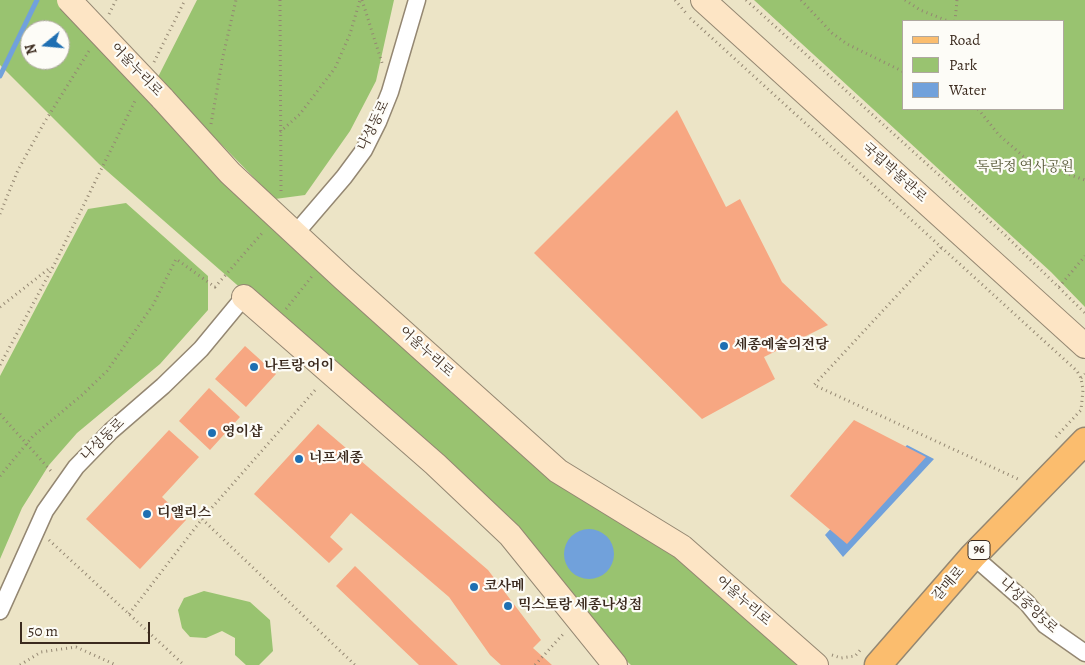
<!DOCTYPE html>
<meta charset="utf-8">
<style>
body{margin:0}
#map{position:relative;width:1085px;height:665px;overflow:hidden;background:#ece4c6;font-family:Alegreya,serif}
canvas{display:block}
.legend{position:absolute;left:902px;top:20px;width:162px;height:90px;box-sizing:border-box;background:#fdfcf7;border:1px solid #afa8a0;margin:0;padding:6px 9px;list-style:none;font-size:15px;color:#3b2a1e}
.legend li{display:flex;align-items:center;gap:10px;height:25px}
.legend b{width:25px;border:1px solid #afa8a0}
.north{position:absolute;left:20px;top:20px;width:50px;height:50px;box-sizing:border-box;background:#fdfcf7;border:1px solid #afa8a0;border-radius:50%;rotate:253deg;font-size:14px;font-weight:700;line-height:20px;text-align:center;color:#3b2a1e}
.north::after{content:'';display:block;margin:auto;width:18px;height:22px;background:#1f6fb2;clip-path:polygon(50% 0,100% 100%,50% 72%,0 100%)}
.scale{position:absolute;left:20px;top:622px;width:130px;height:22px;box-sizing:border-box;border:2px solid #3b2a1e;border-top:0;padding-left:6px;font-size:15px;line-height:18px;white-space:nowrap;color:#3b2a1e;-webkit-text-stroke:4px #fdfcf7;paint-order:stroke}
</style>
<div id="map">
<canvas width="1085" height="665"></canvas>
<ul class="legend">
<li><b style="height:6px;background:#fbbd6e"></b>Road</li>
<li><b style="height:14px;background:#99c370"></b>Park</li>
<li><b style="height:14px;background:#71a1db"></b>Water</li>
</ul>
<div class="north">N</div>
<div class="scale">50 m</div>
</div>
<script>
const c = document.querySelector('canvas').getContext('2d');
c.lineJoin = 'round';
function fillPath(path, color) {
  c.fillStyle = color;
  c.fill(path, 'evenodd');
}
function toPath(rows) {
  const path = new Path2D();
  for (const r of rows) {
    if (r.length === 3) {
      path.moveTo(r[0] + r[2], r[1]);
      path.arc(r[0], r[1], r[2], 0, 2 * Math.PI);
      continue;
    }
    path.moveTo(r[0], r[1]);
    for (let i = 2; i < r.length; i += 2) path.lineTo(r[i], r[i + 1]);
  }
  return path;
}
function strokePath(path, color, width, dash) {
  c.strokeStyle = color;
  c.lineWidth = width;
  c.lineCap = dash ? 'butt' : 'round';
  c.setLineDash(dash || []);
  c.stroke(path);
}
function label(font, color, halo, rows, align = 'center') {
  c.font = font + ' Alegreya,"Noto Serif KR",serif';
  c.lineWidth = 4.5;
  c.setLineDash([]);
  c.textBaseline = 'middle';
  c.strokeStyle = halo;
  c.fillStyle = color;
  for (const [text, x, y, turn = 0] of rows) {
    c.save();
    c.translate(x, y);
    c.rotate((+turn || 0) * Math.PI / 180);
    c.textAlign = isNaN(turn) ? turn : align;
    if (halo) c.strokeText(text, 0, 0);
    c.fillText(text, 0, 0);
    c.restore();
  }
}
fillPath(toPath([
 [0,0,58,0,559,481,673,549,804,665,631,665,609,645,502,517,99,164,0,65],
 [30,30,60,30,60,60,30,60],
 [197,0,394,0,376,81,350,131,305,195,275,199,157,79],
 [754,0,1085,0,1085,307,1051,272],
 [904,21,1064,21,1064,109,904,109],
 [126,203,208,276,208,310,160,364,77,433,49,465,22,508,0,559,0,376,88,209],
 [204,591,250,602,270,620,273,651,259,665,246,665,235,655,235,638,222,631,206,638,190,637,182,628,178,610,184,598]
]), '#99c370');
fillPath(toPath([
 [907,445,934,459,843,557,825,535],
 [589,554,25]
]), '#71a1db');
strokePath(toPath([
 [0,76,37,0]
]), '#71a1db', 5);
fillPath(toPath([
 [677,110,726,207,740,199,782,282,828,325,764,357,775,379,702,419,534,253],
 [245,346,276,374,246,407,215,379],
 [209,388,240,417,210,450,179,421],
 [854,420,926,457,847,544,790,496],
 [318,424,488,570,541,640,533,648,552,665,501,665,490,655,449,597,351,513,330,537,343,549,329,563,254,494],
 [169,430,199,457,162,497,186,520,140,569,86,519],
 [355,566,415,624,458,665,419,665,336,586]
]), '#f7a782');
const street = toPath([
 [295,234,344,177,364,150,378,122,390,92,417,0],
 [973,556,1027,603,1045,625,1085,653],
 [0,611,45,511,76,467,111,431,163,386,201,349,244,297]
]);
const secondary = toPath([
 [703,0,1085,346],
 [162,98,230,173,343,278,558,471,682,547,816,665],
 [244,297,435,464,510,535,615,665]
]);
const primary = toPath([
 [878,665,973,556,1085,441]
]);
strokePath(street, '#948772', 19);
strokePath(secondary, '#948772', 26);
strokePath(primary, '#948772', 29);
strokePath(toPath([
 [280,0,281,193],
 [362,0,382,63],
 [675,0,686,13],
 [746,0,1004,234,1085,313],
 [801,0,832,33,847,44,904,72],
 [905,0,920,10,948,21],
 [109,14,116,0],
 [690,18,1077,371,1081,378,1083,390,1081,410,1054,439],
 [955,21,957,0],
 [154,62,185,0],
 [978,109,999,135,1023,156,1050,168,1085,180],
 [211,124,223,56,236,0],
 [280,132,300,114,335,68,350,34,360,0],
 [0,214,18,170,44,123,89,51],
 [941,248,814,385,1018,479],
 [1059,287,1085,256],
 [0,307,51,267],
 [286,309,313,275],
 [0,365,54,265,136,99],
 [1081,378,1085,374],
 [0,414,51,471],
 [0,476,33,436,82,395,107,371,153,305,176,259,215,287,264,231],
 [202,519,355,665],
 [49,540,184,665],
 [129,614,202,519,317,388],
 [832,655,841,658,855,656,862,648],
 [20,665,41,652,76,647,116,665],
 [535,665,565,632]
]), '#948772', 3, [1, 4]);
strokePath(street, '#fff', 16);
strokePath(secondary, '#fde5c5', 24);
strokePath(primary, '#fbbd6e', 26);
const secondaryBridge = toPath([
 [69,0,162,98]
]);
strokePath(secondaryBridge, '#948772', 26, []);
strokePath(secondaryBridge, '#fde5c5', 24);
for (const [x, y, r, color] of [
 [724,346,5,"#1f6fb2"],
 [254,367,5,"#1f6fb2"],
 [212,433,5,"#1f6fb2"],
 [299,459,5,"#1f6fb2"],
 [147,514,5,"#1f6fb2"],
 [474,587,5,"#1f6fb2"],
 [508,606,5,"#1f6fb2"]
]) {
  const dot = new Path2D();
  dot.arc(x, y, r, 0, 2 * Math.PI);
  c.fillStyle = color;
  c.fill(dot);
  strokePath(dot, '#fdfcf7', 2);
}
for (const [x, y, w] of [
 [979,550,22]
]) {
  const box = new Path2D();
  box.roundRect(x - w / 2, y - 9.5, w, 19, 4);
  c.fillStyle = '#fdfcf7';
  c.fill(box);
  strokePath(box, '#3b2a1e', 1);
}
label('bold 12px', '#3b2a1e', null, [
 ["96",979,550]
]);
label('14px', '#3b2a1e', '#fdfcf7', [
 ["어울누리로",136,70,46],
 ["나성동로",374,126,-64],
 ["국립박물관로",894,173,42],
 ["어울누리로",426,352,42],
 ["나성동로",103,440,-44],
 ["갈매로",949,584,-49],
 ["어울누리로",743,601,41],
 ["나성중앙5로",1028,606,43]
]);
label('14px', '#575837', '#fdfcf7', [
 ["독락정 역사공원",1025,168]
]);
label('bold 14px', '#3b2a1e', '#fdfcf7', [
 ["세종예술의전당",734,346],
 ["나트랑 어이",264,367],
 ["영이샵",222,433],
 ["너프세종",309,459],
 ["디앨리스",157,514],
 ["코사메",484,587],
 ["믹스토랑 세종나성점",518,606]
], 'left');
</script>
